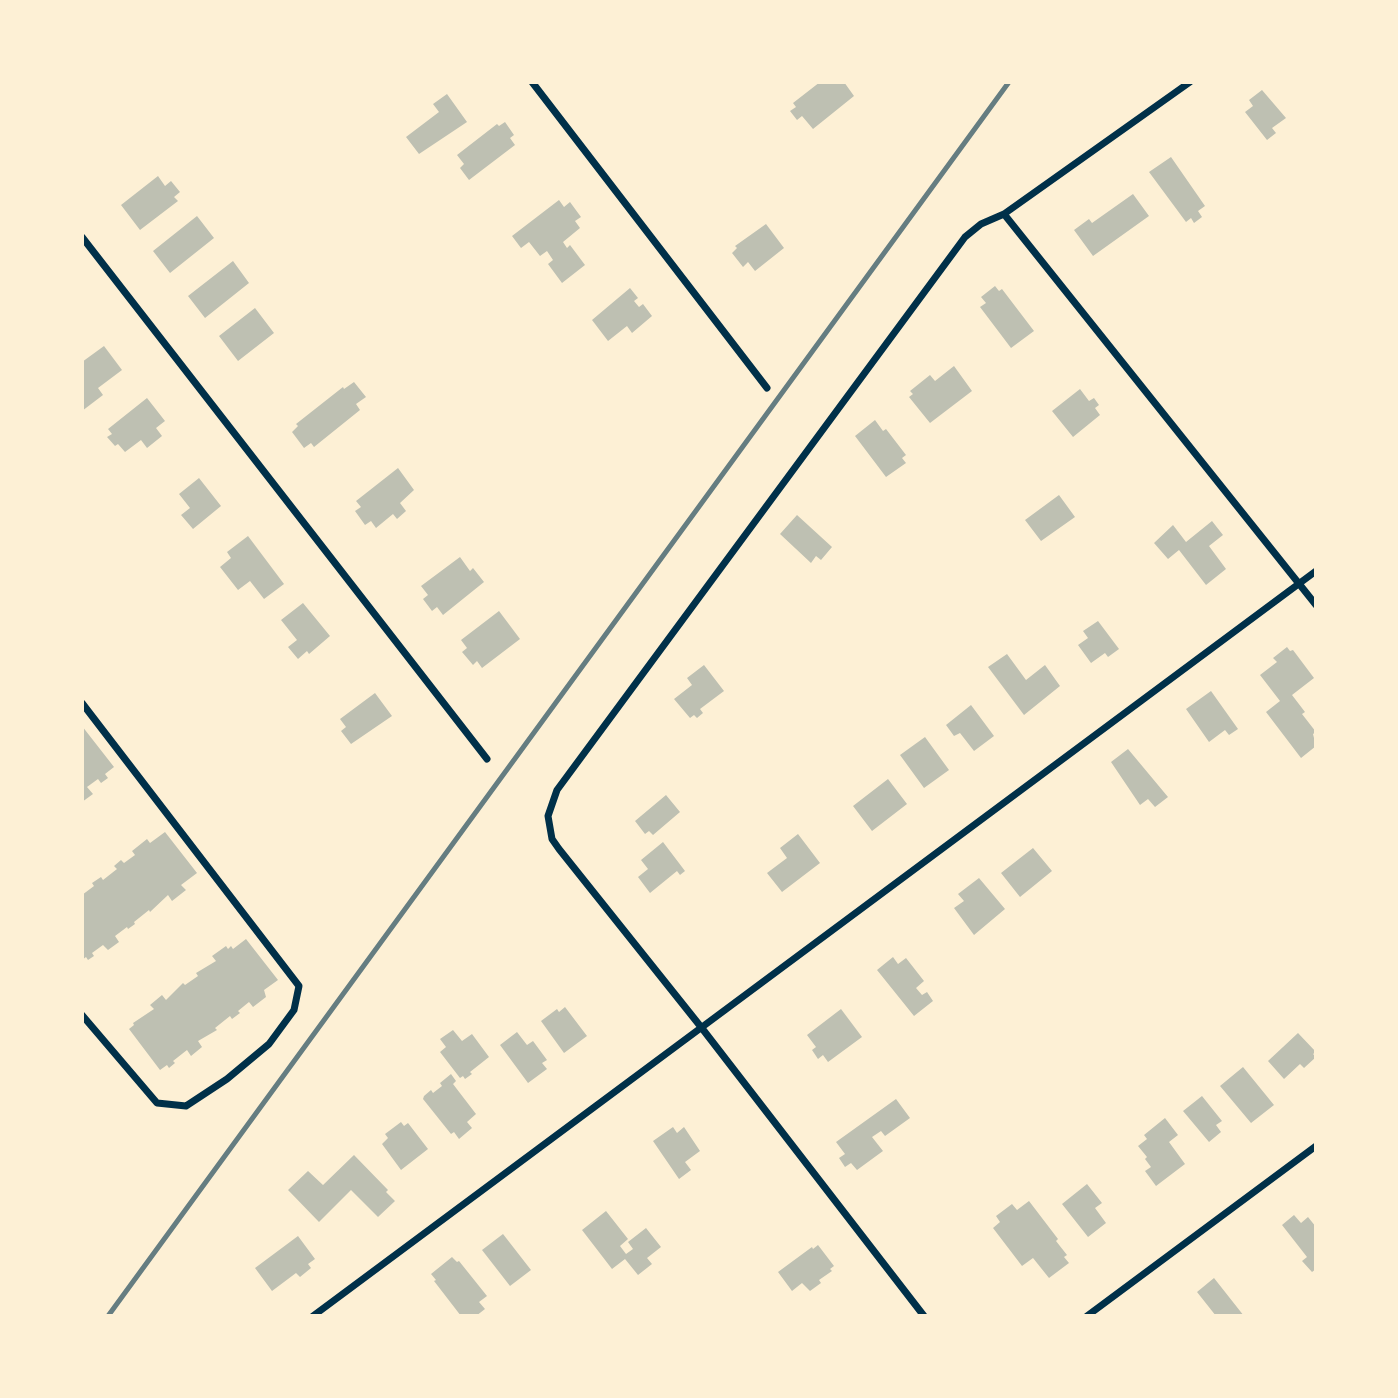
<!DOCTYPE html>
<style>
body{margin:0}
#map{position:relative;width:1398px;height:1398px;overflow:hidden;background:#fdf0d5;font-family:Barlow,sans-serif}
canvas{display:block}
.frame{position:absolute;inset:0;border:84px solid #fdf0d5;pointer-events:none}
</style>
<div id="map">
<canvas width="1398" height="1398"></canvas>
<div class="frame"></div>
</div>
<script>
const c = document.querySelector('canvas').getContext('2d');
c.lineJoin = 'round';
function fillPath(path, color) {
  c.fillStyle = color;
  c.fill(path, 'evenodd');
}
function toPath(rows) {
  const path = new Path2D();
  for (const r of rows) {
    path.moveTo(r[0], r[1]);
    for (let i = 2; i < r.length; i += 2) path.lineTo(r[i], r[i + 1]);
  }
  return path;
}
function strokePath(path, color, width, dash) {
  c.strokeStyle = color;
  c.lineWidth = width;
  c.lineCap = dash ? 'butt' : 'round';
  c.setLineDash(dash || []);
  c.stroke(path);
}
fillPath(toPath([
 [820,82,844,82,854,96,813,129,802,116,797,120,790,111,796,107,793,103],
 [1262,90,1286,118,1272,128,1276,133,1267,140,1245,112,1253,106,1249,100],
 [447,94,467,122,419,154,406,137,439,112,433,104],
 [505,122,514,135,510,138,515,145,469,180,460,168,464,164,457,155,497,124,499,126],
 [1171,157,1205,206,1198,211,1202,217,1194,223,1191,218,1186,222,1149,172],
 [158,176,165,186,171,181,180,192,174,197,178,201,140,230,121,205],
 [1133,194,1149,216,1093,256,1074,230,1089,219,1092,223],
 [559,200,564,207,570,202,581,217,575,221,580,228,563,242,567,248,570,245,585,265,562,283,548,264,553,260,547,251,540,256,529,242,521,248,512,236],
 [197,216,214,238,170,273,153,251],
 [766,224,784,248,755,271,748,262,743,267,732,253,737,248,735,246],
 [233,261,249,283,205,318,188,296],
 [995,286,999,291,1002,289,1034,331,1011,348,980,307,986,303,981,297],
 [630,288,638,298,634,301,639,307,643,304,652,316,632,333,627,326,608,341,592,320],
 [255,308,274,333,238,361,219,336],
 [104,346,122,370,98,388,103,395,82,411,82,362],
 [954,366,972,391,930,423,909,397,913,394,910,391,930,375,935,381],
 [354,382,366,397,356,404,360,410,314,447,311,443,304,448,292,432,298,426,296,424,343,387,344,389],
 [1080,389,1089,401,1094,398,1099,405,1095,408,1100,415,1073,437,1052,411],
 [147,398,165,421,156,428,162,436,147,448,141,440,125,452,118,444,115,446,107,437,112,434,108,429],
 [875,420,883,431,886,429,906,455,902,458,906,463,886,477,855,436],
 [398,468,414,490,400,503,406,511,397,519,393,514,376,528,371,521,365,525,355,511,361,507,356,501],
 [199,478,221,506,193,529,181,515,190,508,179,494],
 [1059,495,1075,517,1041,541,1025,520],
 [797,515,832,547,821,560,816,556,811,563,780,534],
 [1212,521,1223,535,1209,546,1226,569,1206,585,1179,550,1168,559,1154,543,1173,525,1186,542],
 [248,536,284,584,264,599,250,581,238,590,220,567,231,558,227,552],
 [460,557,470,571,473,568,484,582,443,615,437,607,432,611,423,599,428,595,421,586],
 [303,603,330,636,309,654,307,651,298,659,288,647,297,640,281,620],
 [499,611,520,639,482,668,477,661,473,665,462,652,467,648,461,640],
 [1098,621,1119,649,1108,657,1105,653,1091,663,1078,645,1088,638,1083,631],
 [1287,647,1290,651,1293,650,1314,678,1292,695,1305,712,1302,714,1316,732,1313,734,1316,746,1301,758,1266,712,1280,701,1260,675,1277,662,1273,658],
 [1007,654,1026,680,1045,665,1060,686,1024,715,988,667],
 [704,665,724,691,700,709,703,713,697,718,694,715,690,718,674,699,692,685,687,678],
 [1211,691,1238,729,1229,735,1225,730,1209,742,1186,709],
 [375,693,392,716,351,744,341,731,346,727,340,719],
 [971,705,994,736,974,751,960,733,954,736,946,725],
 [82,726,114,767,105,774,108,778,101,783,98,779,87,787,93,794,82,802],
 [925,737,949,770,924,788,900,755],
 [1128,749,1168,797,1155,807,1148,799,1140,805,1111,762],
 [888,779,907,804,872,831,853,806],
 [666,795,680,812,653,835,649,831,645,834,635,821],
 [165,832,197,873,181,885,186,890,172,901,168,895,150,912,149,910,134,922,135,924,128,929,127,927,115,936,119,942,108,950,103,945,92,953,94,956,88,960,86,957,82,960,82,895,94,886,92,883,101,877,103,880,117,869,114,866,121,860,124,863,135,855,132,851,147,839,150,843],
 [798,834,820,863,782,892,767,873,787,858,780,848],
 [663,842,685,871,680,875,677,871,650,893,638,877,648,869,641,860],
 [1033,848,1052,871,1020,897,1001,873],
 [979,878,1005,909,974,935,954,908,964,901,958,894],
 [246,939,278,980,264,990,266,997,253,1007,249,1002,238,1011,240,1013,232,1019,230,1016,215,1028,217,1030,198,1041,202,1047,191,1056,187,1050,173,1061,175,1063,169,1068,167,1065,160,1070,129,1029,134,1025,133,1023,154,1009,150,1005,162,995,166,1000,183,983,185,985,198,976,196,973,216,961,212,956,226,946,228,949,231,946,233,949],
 [893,957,898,964,906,958,924,981,916,988,922,995,927,992,933,1001,914,1016,877,970],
 [565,1007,587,1036,564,1053,541,1021,557,1009,559,1012],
 [841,1009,862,1037,828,1062,823,1055,818,1059,812,1050,816,1047,807,1035],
 [453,1030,462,1041,472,1034,489,1057,470,1072,472,1074,465,1079,463,1076,460,1078,440,1052,446,1047,440,1039],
 [517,1032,527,1045,533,1041,547,1060,542,1063,547,1069,528,1083,500,1045],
 [1298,1033,1316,1052,1313,1054,1316,1057,1304,1068,1300,1064,1284,1079,1268,1061],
 [1243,1067,1274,1105,1251,1123,1220,1086],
 [451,1074,456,1081,453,1084,476,1114,467,1122,472,1128,459,1139,454,1132,451,1134,423,1099,424,1096,431,1090,433,1093,442,1086,440,1083],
 [1202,1096,1222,1121,1216,1125,1221,1132,1209,1142,1183,1111],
 [896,1099,910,1118,885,1136,881,1131,872,1137,883,1151,857,1170,851,1163,845,1167,839,1158,845,1154,836,1142],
 [1165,1118,1178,1135,1169,1142,1185,1164,1156,1186,1145,1171,1151,1167,1145,1159,1147,1157,1138,1146,1147,1139,1144,1135],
 [401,1122,404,1126,408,1123,428,1149,401,1170,382,1144,388,1138,385,1134],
 [673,1127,677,1133,684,1127,700,1151,685,1162,691,1170,679,1179,653,1141],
 [354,1155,388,1190,386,1192,395,1201,378,1217,351,1190,319,1222,288,1190,308,1171,323,1185],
 [1087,1184,1102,1203,1095,1208,1106,1223,1088,1237,1062,1204],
 [1029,1201,1058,1239,1056,1241,1067,1255,1064,1257,1069,1263,1049,1278,1033,1258,1022,1266,993,1228,1000,1222,996,1216,1012,1204,1017,1210],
 [606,1211,628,1239,620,1246,626,1254,633,1249,628,1242,646,1228,661,1247,647,1258,652,1264,638,1275,625,1259,612,1269,582,1230],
 [1294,1215,1301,1223,1308,1217,1316,1227,1316,1269,1312,1272,1302,1261,1307,1257,1282,1225],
 [503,1234,531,1270,510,1286,482,1250],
 [298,1236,315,1259,308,1264,311,1268,300,1277,296,1273,272,1291,255,1268],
 [818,1245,834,1266,830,1269,832,1271,819,1280,821,1283,810,1291,802,1283,792,1291,778,1272,812,1247,813,1249],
 [452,1257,457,1262,459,1261,487,1296,479,1302,485,1309,476,1316,461,1316,434,1281,436,1280,431,1274],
 [1214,1278,1244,1316,1216,1316,1197,1292]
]), '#bec0b2');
strokePath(toPath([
 [532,82,767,388],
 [1004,214,1316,605],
 [82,237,487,759],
 [82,703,299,986,294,1010,269,1044,227,1079,186,1106,157,1103,82,1015],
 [313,1316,1316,571],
 [924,1316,701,1027,559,849,552,839,548,816,557,790,965,237,981,224,1004,214,1190,82],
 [1087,1316,1316,1146]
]), '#003049', 7);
strokePath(toPath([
 [108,1316,1009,82]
]), '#657d81', 5);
</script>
